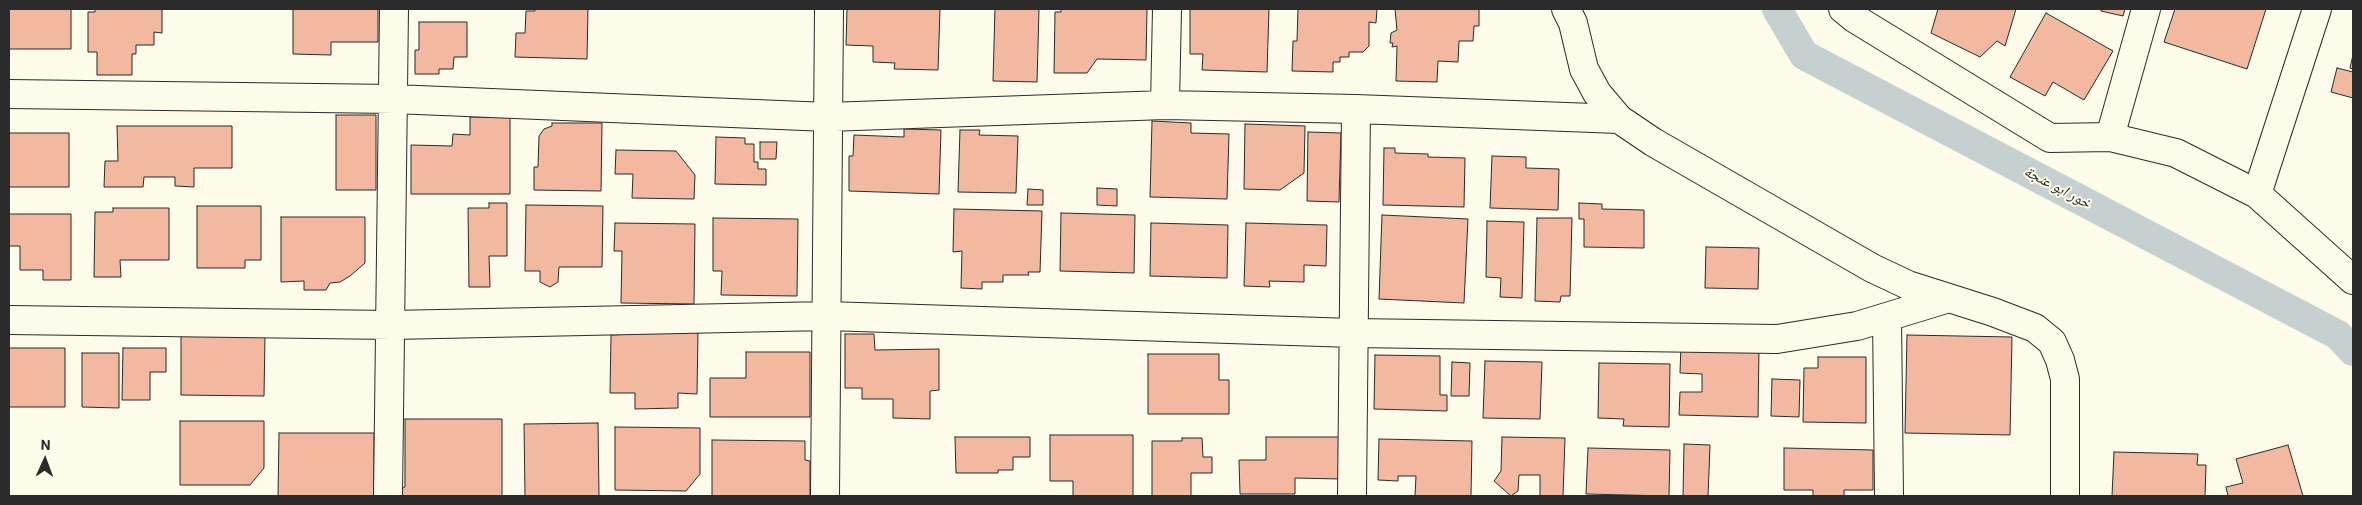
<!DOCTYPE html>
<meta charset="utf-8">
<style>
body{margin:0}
#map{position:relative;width:2362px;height:505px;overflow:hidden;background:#fdfbea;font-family:Roboto,sans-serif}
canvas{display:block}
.frame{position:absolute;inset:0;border:10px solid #2b2b2b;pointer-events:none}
.north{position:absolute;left:20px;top:435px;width:50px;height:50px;-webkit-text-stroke:4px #fdfbea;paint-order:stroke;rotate:2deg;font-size:14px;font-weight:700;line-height:20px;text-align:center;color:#2b2b2b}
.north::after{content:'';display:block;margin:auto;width:18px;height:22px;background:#2b2b2b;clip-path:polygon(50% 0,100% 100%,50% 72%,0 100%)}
</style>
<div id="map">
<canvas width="2362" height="505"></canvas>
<div class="frame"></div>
<div class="north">N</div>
</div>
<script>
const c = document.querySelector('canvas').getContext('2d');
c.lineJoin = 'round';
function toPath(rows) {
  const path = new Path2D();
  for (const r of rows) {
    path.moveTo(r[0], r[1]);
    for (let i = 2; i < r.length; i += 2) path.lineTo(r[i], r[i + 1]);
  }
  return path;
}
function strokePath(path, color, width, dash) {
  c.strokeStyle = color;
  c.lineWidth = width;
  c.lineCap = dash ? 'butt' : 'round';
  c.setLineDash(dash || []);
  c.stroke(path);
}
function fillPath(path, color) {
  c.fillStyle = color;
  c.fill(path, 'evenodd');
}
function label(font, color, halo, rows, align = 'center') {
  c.font = font + ' Roboto,"Noto Naskh Arabic",sans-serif';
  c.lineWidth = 4;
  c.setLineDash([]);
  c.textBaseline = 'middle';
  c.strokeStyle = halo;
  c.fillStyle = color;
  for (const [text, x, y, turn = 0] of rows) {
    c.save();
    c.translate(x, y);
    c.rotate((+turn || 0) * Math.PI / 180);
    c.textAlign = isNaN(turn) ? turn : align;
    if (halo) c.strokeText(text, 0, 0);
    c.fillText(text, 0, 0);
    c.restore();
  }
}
strokePath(toPath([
 [1777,9,1804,55,2338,335,2353,351]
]), '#c7d0d0', 30);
const building = toPath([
 [9,9,71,9,71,49,9,49,9,9],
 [95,9,162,9,162,33,154,32,154,45,136,45,136,54,132,54,132,75,97,75,97,52,88,52,88,12,95,12,95,9],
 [293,9,378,9,378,42,331,42,331,55,293,54,293,9],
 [535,9,588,9,587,59,515,57,516,33,525,33,526,11,535,11,535,9],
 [847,9,940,9,938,70,894,69,895,63,873,62,873,46,846,45,847,9],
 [995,9,1039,9,1037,82,993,81,995,9],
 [1061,9,1147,9,1146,60,1097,59,1087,73,1054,73,1055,12,1061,12,1061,9],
 [1190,9,1269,9,1267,72,1202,70,1203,54,1190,54,1190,9],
 [1298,9,1377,9,1376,23,1369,22,1369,46,1363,52,1349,52,1349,57,1340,57,1340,62,1333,62,1333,72,1292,71,1293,41,1297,41,1298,9],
 [1395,9,1479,9,1479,26,1474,26,1473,41,1459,41,1458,62,1438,61,1437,82,1396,81,1397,46,1392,47,1393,43,1390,43,1391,33,1397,30,1395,9],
 [1938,9,2016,9,2005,46,1997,41,1980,57,1931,33,1938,9],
 [2101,9,2125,9,2123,16,2101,11,2101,9],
 [2175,9,2266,9,2247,69,2164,42,2175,9],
 [2046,13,2113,51,2084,100,2053,82,2045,96,2010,77,2046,13],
 [419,22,467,22,467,57,454,57,453,69,439,69,439,74,415,74,415,50,419,50,419,22],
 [2353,55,2353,69,2350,68,2353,55],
 [2337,68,2353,72,2353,98,2331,92,2337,68],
 [336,115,376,115,376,190,336,190,336,115],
 [470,117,510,117,510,194,411,194,411,145,452,146,453,134,470,135,470,117],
 [1152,121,1191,123,1191,133,1229,134,1227,199,1150,197,1152,121],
 [552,123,602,123,601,191,534,190,534,167,538,167,539,136,544,129,552,126,552,123],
 [1245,124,1305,126,1304,173,1280,190,1244,189,1245,124],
 [117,126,232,126,232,168,194,168,194,187,175,186,175,177,144,177,143,187,104,187,105,161,118,161,117,126],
 [904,129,941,130,939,194,849,191,849,156,853,156,854,135,904,137,904,129],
 [960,130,980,130,979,135,1018,136,1016,193,958,192,960,130],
 [1308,132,1341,133,1339,202,1307,201,1308,132],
 [9,133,69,133,69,187,9,187,9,133],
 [716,137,745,138,745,144,754,144,754,162,758,162,758,169,766,169,766,185,715,184,716,137],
 [760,142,777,142,776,159,760,159,760,142],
 [1384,148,1395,148,1395,153,1428,154,1428,157,1465,158,1464,207,1383,205,1384,148],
 [616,150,676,151,695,175,694,199,632,198,633,174,615,174,616,150],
 [1492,156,1526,157,1526,168,1559,169,1558,210,1490,208,1492,156],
 [1097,188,1117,189,1117,206,1097,205,1097,188],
 [1028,189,1043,190,1043,205,1027,205,1028,189],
 [489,203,507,203,507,256,489,256,490,287,469,287,468,208,489,208,489,203],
 [1579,203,1602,204,1602,209,1644,210,1644,248,1584,247,1584,219,1579,219,1579,203],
 [526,205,603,206,602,267,559,267,558,282,550,287,540,282,540,271,525,271,526,205],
 [197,206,261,206,261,260,245,260,245,268,197,268,197,206],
 [113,208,169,208,169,260,120,260,121,277,94,277,95,212,113,212,113,208],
 [954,209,1042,211,1040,272,1028,272,1029,275,1003,275,1003,282,982,282,982,289,961,288,962,251,953,252,954,209],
 [1061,213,1135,215,1134,273,1060,271,1061,213],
 [9,214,71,214,71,280,43,280,43,270,20,270,20,246,9,246,9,214],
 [1382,215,1468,219,1464,303,1379,299,1382,215],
 [281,217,365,217,365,263,350,276,340,282,330,283,326,290,304,290,304,281,281,282,281,217],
 [713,218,798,219,797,296,721,295,722,271,713,271,713,218],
 [1537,218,1572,218,1570,296,1561,296,1560,302,1535,301,1537,218],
 [1487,221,1524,222,1522,298,1500,297,1501,278,1486,277,1487,221],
 [615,223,695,224,694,304,621,303,622,251,614,251,615,223],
 [1151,223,1228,225,1227,278,1150,276,1151,223],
 [1246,223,1327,225,1326,266,1304,265,1304,282,1269,281,1270,287,1244,286,1246,223],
 [1706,247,1759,248,1758,289,1705,288,1706,247],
 [634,330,698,330,697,394,678,393,678,408,635,409,635,393,610,393,611,335,634,334,634,330],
 [845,334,874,334,875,350,939,349,939,390,930,391,930,419,893,418,893,399,862,399,862,388,845,388,845,334],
 [181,335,265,336,264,396,181,395,181,335],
 [1907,335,2012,337,2010,435,1905,433,1907,335],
 [1681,345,1759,347,1758,417,1679,415,1680,392,1702,392,1702,374,1680,373,1681,345],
 [9,348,65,348,65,407,9,407,9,348],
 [123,348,166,348,166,372,150,372,150,400,122,400,123,348],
 [746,352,810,352,810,417,710,417,710,378,746,378,746,352],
 [82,353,119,353,119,408,82,407,82,353],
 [1148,354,1219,354,1219,380,1229,380,1229,414,1148,414,1148,354],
 [1375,355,1440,356,1440,395,1447,395,1447,411,1374,409,1375,355],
 [1818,357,1866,357,1866,423,1803,422,1804,368,1818,368,1818,357],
 [1485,361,1542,362,1540,419,1483,418,1485,361],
 [1452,362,1470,363,1469,396,1451,396,1452,362],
 [1599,363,1670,364,1669,427,1623,426,1624,419,1598,418,1599,363],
 [1772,379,1800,380,1799,417,1771,416,1772,379],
 [405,419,502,419,502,496,400,496,400,488,405,487,405,419],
 [180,421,264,421,264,468,250,485,180,485,180,421],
 [598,423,599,496,525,496,524,424,598,423],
 [615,427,700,428,700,474,686,491,615,490,615,427],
 [279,433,374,433,374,496,278,496,279,433],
 [1050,435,1133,435,1133,496,1073,496,1073,481,1050,481,1050,435],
 [955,437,1030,437,1030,457,1013,457,1013,470,998,470,998,473,956,473,955,437],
 [1266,437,1341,437,1341,479,1295,478,1295,494,1240,494,1239,460,1266,460,1266,437],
 [1502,437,1565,438,1563,496,1540,496,1540,475,1519,475,1518,491,1511,496,1494,481,1501,471,1502,437],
 [1182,438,1202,438,1203,457,1212,457,1212,473,1191,473,1191,496,1152,496,1152,441,1182,441,1182,438],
 [1379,439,1472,441,1471,496,1415,496,1416,476,1398,476,1398,481,1378,480,1379,439],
 [712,440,805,441,805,460,810,461,810,496,712,496,712,440],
 [1684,444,1710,445,1708,496,1683,496,1684,444],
 [2288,445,2303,496,2228,496,2226,487,2243,483,2236,459,2288,445],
 [1588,448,1670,450,1669,496,1586,494,1588,448],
 [1784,448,1873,450,1873,490,1844,490,1844,496,1813,496,1813,490,1784,490,1784,448],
 [2114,452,2198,454,2197,465,2206,465,2205,496,2112,496,2114,452]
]);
fillPath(building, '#f2b8a0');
strokePath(building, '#2b2b2b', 1);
const minor = toPath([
 [1566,9,1573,23,1584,69,1597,93,1619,119,1653,142,1872,268,1908,285,1993,312,2035,328,2052,342,2060,360,2065,379,2065,496],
 [1843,9,1854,18,2050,138,2110,137,2176,153,2257,194,2353,280],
 [9,94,394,99,828,117,1165,105,1356,109,1619,119],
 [1165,105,1167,9],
 [2110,137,2146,9],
 [2257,194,2317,9],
 [1887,317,1889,496],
 [9,320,391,325,827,316,1353,333,1777,339,1857,326,1949,298],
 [388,496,394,9],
 [825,496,829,9],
 [1352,496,1356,109]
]);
strokePath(minor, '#2b2b2b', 30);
strokePath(minor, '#fdfbea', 28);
label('italic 15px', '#2b2b2b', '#fdfbea', [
 ["خور ابو عنجة",2057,188,28]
]);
</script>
